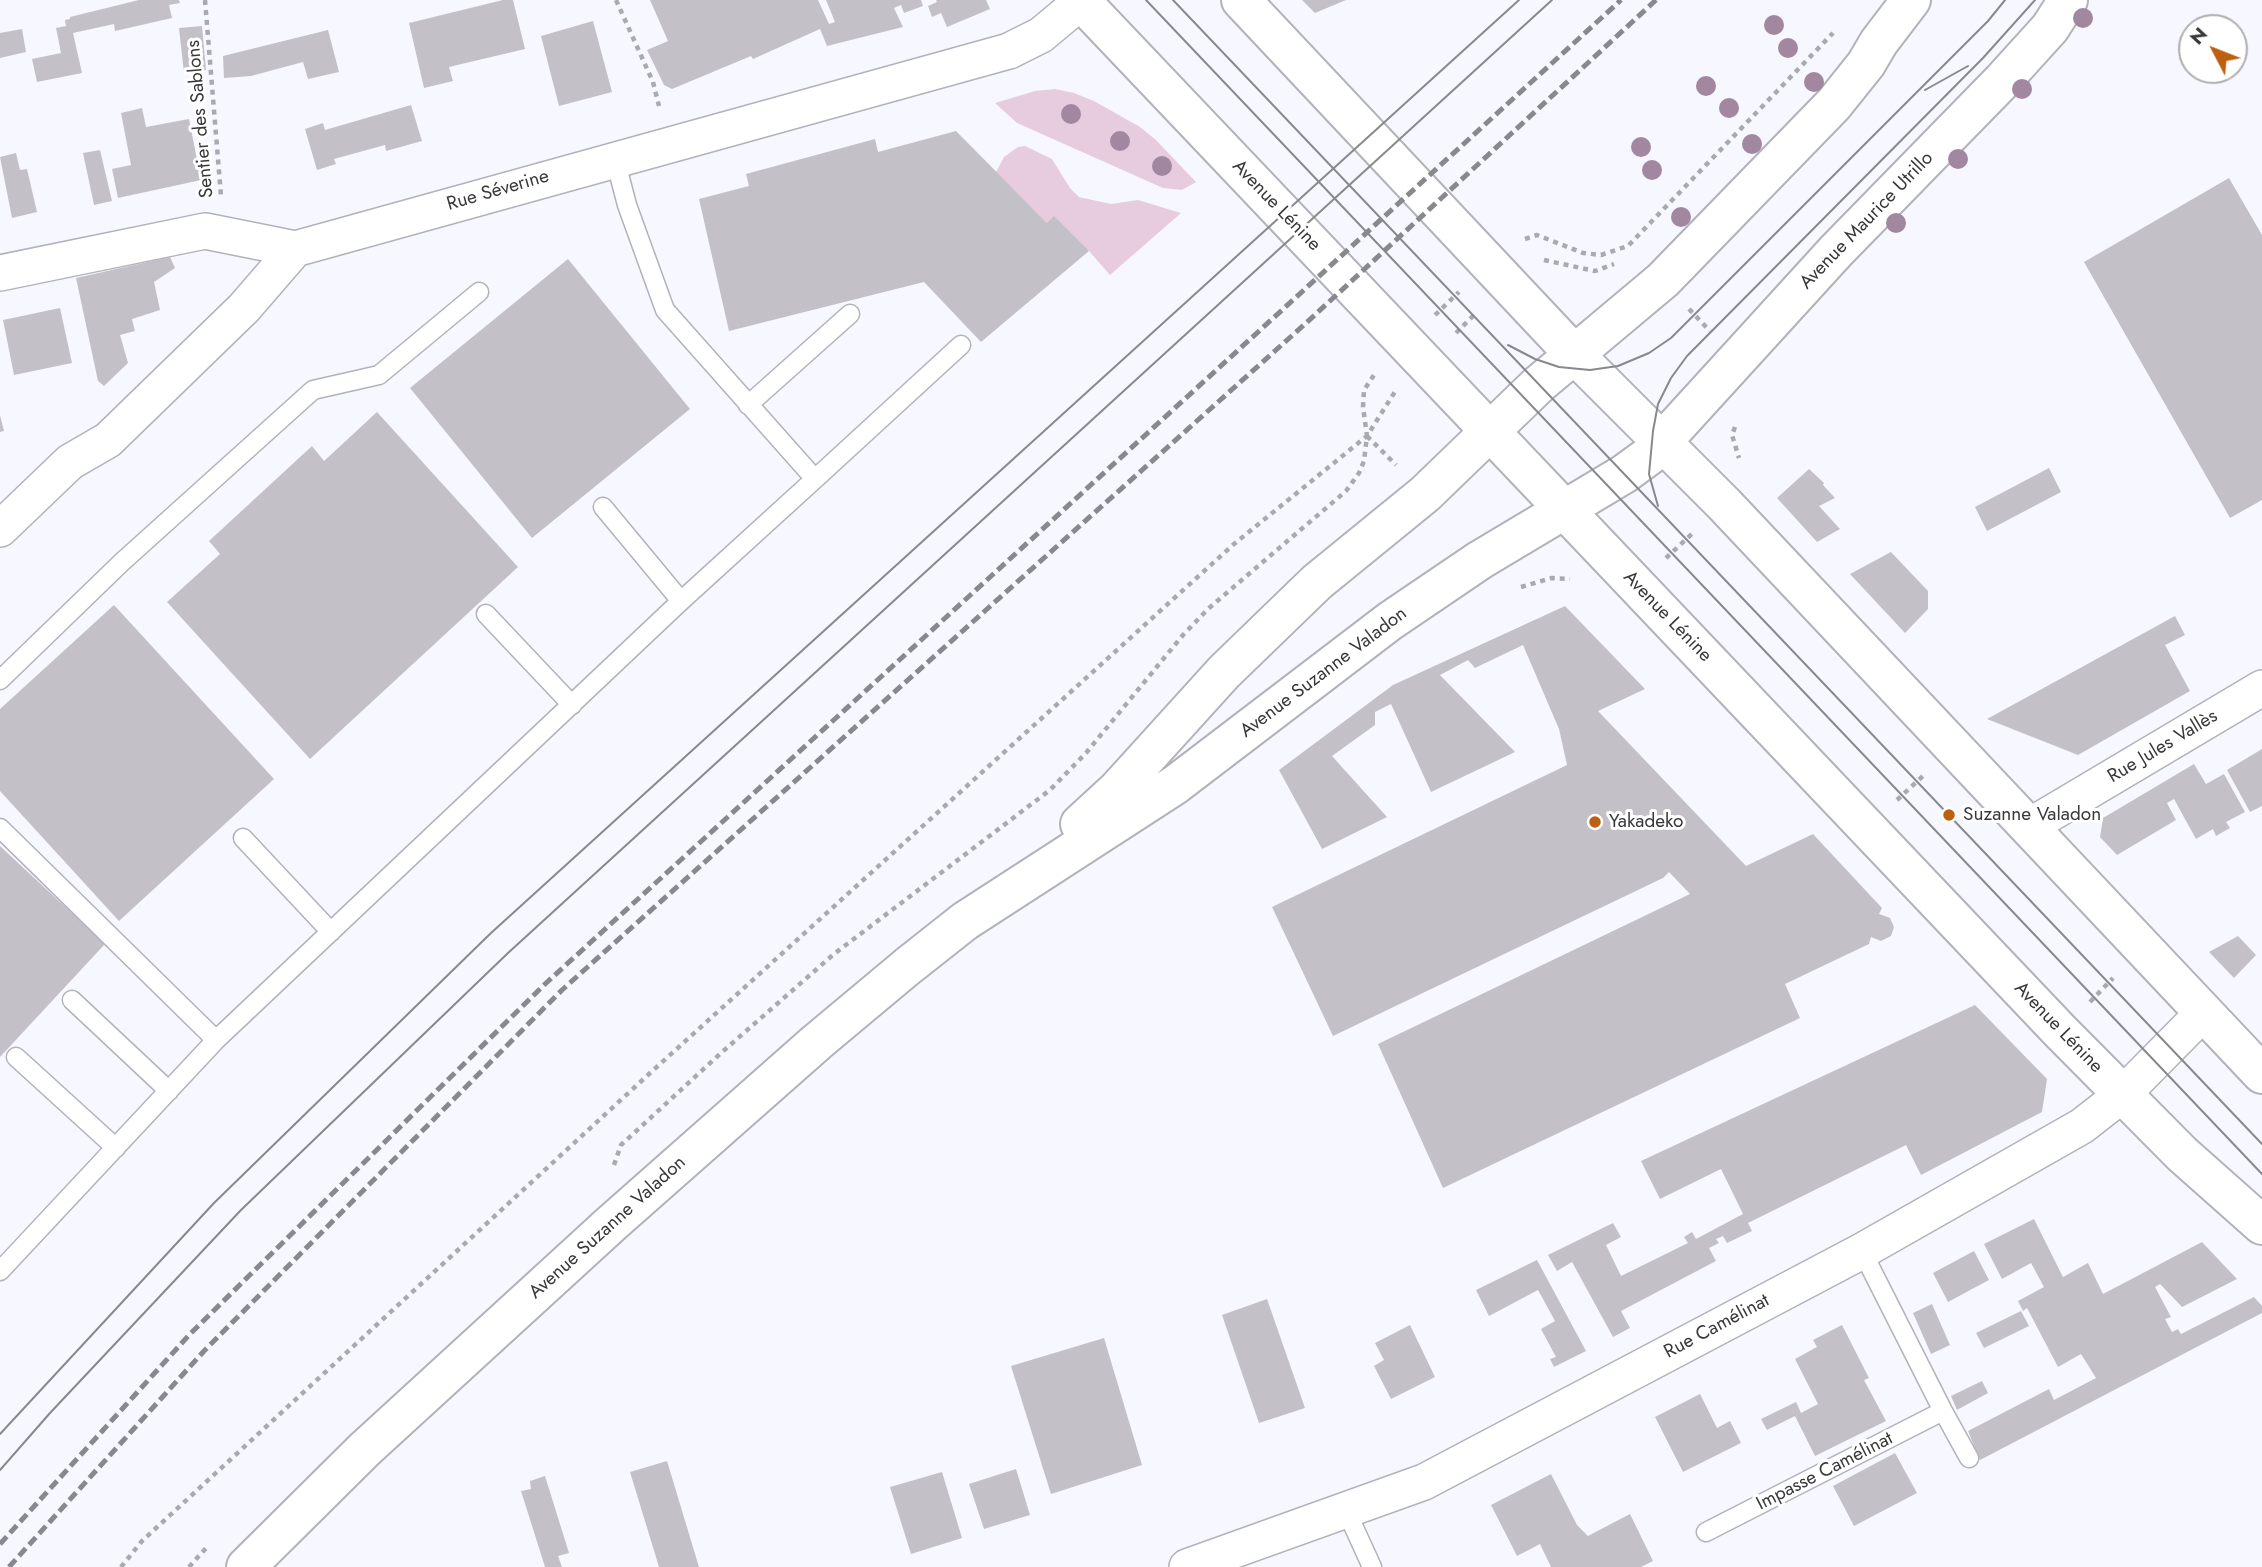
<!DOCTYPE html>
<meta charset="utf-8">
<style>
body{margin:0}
#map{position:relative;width:2262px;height:1567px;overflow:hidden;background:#f7f7ff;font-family:Jost,sans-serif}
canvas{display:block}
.north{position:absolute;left:2178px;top:14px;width:70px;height:70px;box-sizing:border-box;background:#fff;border:2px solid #afafb1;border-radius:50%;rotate:312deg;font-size:19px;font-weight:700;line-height:28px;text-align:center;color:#38383b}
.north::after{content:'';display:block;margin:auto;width:24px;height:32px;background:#bd6010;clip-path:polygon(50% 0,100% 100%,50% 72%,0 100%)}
</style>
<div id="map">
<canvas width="2262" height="1567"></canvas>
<div class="north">N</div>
</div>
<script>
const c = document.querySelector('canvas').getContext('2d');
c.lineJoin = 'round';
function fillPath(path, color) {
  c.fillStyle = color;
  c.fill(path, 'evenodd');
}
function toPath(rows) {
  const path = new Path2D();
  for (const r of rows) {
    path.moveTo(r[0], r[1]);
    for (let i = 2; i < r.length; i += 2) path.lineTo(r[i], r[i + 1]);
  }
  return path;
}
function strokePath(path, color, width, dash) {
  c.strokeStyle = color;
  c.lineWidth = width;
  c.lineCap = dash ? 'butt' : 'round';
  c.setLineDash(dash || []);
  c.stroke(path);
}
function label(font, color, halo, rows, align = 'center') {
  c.font = font + ' Jost,sans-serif';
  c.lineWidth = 6;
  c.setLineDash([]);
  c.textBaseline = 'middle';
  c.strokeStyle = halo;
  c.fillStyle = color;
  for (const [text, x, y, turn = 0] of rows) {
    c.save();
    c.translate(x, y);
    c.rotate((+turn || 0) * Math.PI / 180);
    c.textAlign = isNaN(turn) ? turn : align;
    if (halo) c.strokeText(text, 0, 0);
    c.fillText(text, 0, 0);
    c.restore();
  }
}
fillPath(toPath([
 [1055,89,1074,93,1094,101,1140,127,1156,140,1196,182,1182,190,1163,188,1017,123,995,103,1035,91],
 [1025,146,1052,159,1070,188,1079,197,1111,204,1138,200,1181,213,1110,275,1089,251,1047,223,996,172,1004,157,1018,147]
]), '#e7cce0');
fillPath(toPath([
 [139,0,179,0,180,3,169,5,172,18,115,31,114,24,73,33,82,73,37,82,32,59,61,53,56,28,66,26,65,20,70,19,70,17],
 [503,0,513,0,525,49,449,67,453,81,424,88,409,23],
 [650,0,818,0,829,24,835,22,826,0,921,0,923,6,904,13,901,5,894,8,903,27,827,46,820,29,753,59,751,56,672,89,664,85,647,50,668,41],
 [936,0,986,0,990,9,947,27,941,13,932,17,928,6,937,2],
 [1302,0,1346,0,1315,13],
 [593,21,612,92,559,106,541,36],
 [202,26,206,70,184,73,179,28],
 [22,29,26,52,0,58,0,33],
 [328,30,339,72,308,79,303,62,251,76,224,78,223,56],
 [411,105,422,141,386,151,385,145,334,159,336,164,317,170,305,129,323,123,325,130],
 [142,108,146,127,189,119,201,180,118,198,112,169,131,165,121,113],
 [956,131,1047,223,1054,216,1089,251,981,342,924,282,729,331,699,199,749,186,746,174,875,139,878,152],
 [100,150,112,201,94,205,83,153],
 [16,153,20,170,27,169,37,212,12,218,0,157],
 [2229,178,2262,235,2262,500,2230,518,2084,262],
 [170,257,175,268,154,282,160,310,132,319,135,331,120,335,128,363,104,386,98,381,76,278],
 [568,259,690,409,532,538,410,388],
 [60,308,72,363,14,375,3,320],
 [377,412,518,567,310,759,167,602,220,554,209,541,312,446,324,461],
 [0,415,4,431,0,432],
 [2049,468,2061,492,1987,531,1975,507],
 [1809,469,1824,483,1823,485,1835,498,1819,506,1840,529,1817,542,1777,498],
 [1891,552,1928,591,1928,609,1905,633,1850,574],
 [114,605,274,779,119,921,0,791,0,709],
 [1565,606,1645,689,1598,711,1746,866,1813,834,1882,908,1879,914,1890,918,1894,927,1891,936,1881,941,1871,937,1869,944,1785,984,1800,1018,1443,1188,1378,1044,1690,894,1669,872,1663,878,1333,1036,1272,907,1567,765,1559,729,1523,645,1475,668,1468,660,1440,675,1515,752,1431,792,1391,704,1375,712,1375,725,1332,756,1387,817,1322,849,1279,770,1393,685],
 [2175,616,2185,635,2165,645,2190,691,2078,755,1987,719],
 [2262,749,2262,806,2250,812,2227,770],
 [2194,764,2206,784,2224,774,2245,812,2226,822,2230,828,2216,836,2213,829,2196,839,2174,799,2167,803,2176,820,2117,855,2100,837,2103,818],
 [0,846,105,944,0,1057],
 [2238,936,2256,955,2234,978,2209,952],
 [1975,1005,2047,1079,2042,1112,1921,1175,1906,1145,1748,1223,1752,1231,1727,1243,1723,1236,1716,1239,1719,1243,1709,1248,1716,1261,1621,1311,1630,1328,1613,1337,1572,1262,1557,1271,1548,1255,1613,1223,1621,1237,1606,1245,1621,1276,1688,1243,1684,1237,1692,1232,1696,1239,1743,1214,1721,1169,1660,1199,1641,1161],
 [2034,1219,2063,1277,2088,1263,2103,1294,2202,1242,2237,1279,2182,1307,2160,1284,2155,1287,2171,1317,2165,1319,2172,1332,2178,1329,2181,1334,2254,1297,2262,1306,2262,1313,1980,1460,1968,1431,2049,1389,2054,1400,2096,1378,2081,1354,2058,1367,2027,1308,2023,1311,2018,1301,2044,1287,2031,1263,2002,1279,1984,1244],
 [1974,1251,1989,1280,1948,1302,1933,1273],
 [1537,1260,1586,1351,1554,1367,1550,1359,1556,1357,1541,1329,1555,1321,1538,1290,1489,1316,1476,1290],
 [1267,1299,1305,1408,1259,1423,1222,1315],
 [1932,1304,1950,1345,1931,1354,1913,1313],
 [2021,1311,2029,1326,1984,1348,1976,1333],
 [1410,1325,1435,1377,1391,1399,1374,1366,1384,1360,1375,1343],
 [1842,1325,1869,1378,1864,1380,1886,1421,1815,1456,1795,1416,1767,1430,1761,1419,1796,1402,1801,1413,1818,1404,1795,1359,1817,1347,1813,1340],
 [1104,1338,1142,1465,1051,1494,1011,1366],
 [1982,1381,1988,1393,1957,1410,1951,1396],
 [1700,1394,1717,1428,1730,1421,1741,1443,1683,1472,1655,1417],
 [1895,1453,1917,1493,1854,1526,1833,1486],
 [667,1461,699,1567,659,1567,630,1472],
 [1016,1469,1030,1515,984,1529,969,1484],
 [942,1472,962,1538,911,1554,890,1487],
 [1551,1474,1577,1525,1588,1536,1630,1514,1653,1561,1641,1567,1551,1567,1540,1544,1517,1556,1491,1505],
 [545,1476,569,1553,558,1556,562,1567,545,1567,521,1491,531,1489,530,1481]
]), '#c4c0c7');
const service = toPath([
 [748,405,850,314],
 [815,479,961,345],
 [603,507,681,601],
 [486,614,572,705],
 [0,680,122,562,313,390,379,375,479,292],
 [0,828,216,1040,0,1271],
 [243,838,331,932],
 [72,1000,169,1091],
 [216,1040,681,601,815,479,665,310,627,205,615,159],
 [16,1057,116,1148],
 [1862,1251,1943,1411,1969,1458],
 [1346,1510,1372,1567],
 [1706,1532,1943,1411]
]);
const minor = toPath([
 [0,273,205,231,295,249],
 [0,529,70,462,108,440,244,308,295,249,1009,51,1041,35,1083,0],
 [2028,827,2262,688],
 [1187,1567,1424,1482,1862,1251,2082,1126,2123,1094,2204,1012]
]);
const tertiary = toPath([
 [1080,824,1117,790,1224,672,1317,582,1425,494,1539,384,1663,280,1834,104,1866,64,1879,42,1911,0],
 [246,1567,365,1449,612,1223,817,1042,908,966,965,921,1175,785,1390,621,1480,560,1624,474,1650,455,1836,251,2002,81,2050,28,2068,0]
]);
const primary = toPath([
 [1080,0,2060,1031,2182,1154,2262,1225],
 [1241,0,1574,354,1724,504,2262,1074]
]);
strokePath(service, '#b2b2ba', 21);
strokePath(minor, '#b2b2ba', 38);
strokePath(tertiary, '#b2b2ba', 42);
strokePath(primary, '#b2b2ba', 42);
strokePath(toPath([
 [205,0,221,196],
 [616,0,653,82,659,106],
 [1525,239,1537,235,1583,253,1601,255,1628,246,1833,33],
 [1544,260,1595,271,1614,264],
 [1689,309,1710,331],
 [1435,315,1459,292],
 [1456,333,1477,312],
 [1735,427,1732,435,1739,458],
 [1367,436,1396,465],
 [1666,558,1695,531],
 [1521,587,1552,578,1570,579],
 [1897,800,1924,775],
 [2090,1002,2113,978],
 [614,1165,621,1145,721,1053,834,954,1050,790,1086,753,1183,635,1208,609,1346,491,1359,473,1364,461,1367,436,1363,407,1364,390,1376,372],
 [121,1567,142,1541,649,1074,1234,544,1367,436,1396,390],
 [189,1567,207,1547]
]), '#a9a9af', 4.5, [5, 5]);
strokePath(service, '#fff', 18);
strokePath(minor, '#fff', 35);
strokePath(tertiary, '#fff', 38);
strokePath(primary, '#fff', 38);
strokePath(toPath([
 [1146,0,2262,1174],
 [1173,0,2262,1144],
 [1925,90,1968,66],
 [1508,345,1535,359,1559,367,1590,370,1618,366,1649,353,1671,338,1988,21,2005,0],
 [1658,506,1649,474,1653,431,1658,404,1671,378,1687,356,1983,58,2035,0],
 [0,1434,214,1203,491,933,1519,0],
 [0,1470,50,1413,241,1210,508,953,1552,0]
]), '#88888d', 2);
strokePath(toPath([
 [0,1544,190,1334,544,985,1621,0],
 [9,1567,204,1351,562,990,1305,324,1656,0]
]), '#88888d', 5, [10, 5]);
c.fillStyle = '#a287a0';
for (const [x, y] of [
 [2083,18],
 [1774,25],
 [1788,48],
 [1814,82],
 [1706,86],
 [2022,89],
 [1729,108],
 [1071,114],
 [1120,141],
 [1752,144],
 [1641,147],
 [1958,159],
 [1162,166],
 [1652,170],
 [1681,217],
 [1896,223]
]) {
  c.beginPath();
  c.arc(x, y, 10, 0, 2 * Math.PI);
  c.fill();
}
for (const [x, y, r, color] of [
 [1949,815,7,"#bd6010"],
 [1595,822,7,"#bd6010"]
]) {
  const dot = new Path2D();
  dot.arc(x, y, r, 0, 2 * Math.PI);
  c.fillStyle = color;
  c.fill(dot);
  strokePath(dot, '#fff', 2.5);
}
label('19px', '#38383b', '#fff', [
 ["Sentier des Sablons",201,119,-95],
 ["Rue Séverine",498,191,-16],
 ["Avenue Lénine",1276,206,46],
 ["Avenue Maurice Utrillo",1867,221,-46],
 ["Avenue Lénine",1667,617,46],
 ["Avenue Suzanne Valadon",1324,673,-37],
 ["Rue Jules Vallès",2163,747,-31],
 ["Avenue Lénine",2058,1028,46],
 ["Avenue Suzanne Valadon",608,1228,-42],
 ["Rue Camélinat",1717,1327,-28],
 ["Impasse Camélinat",1825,1472,-27]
]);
label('19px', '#38383b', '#fff', [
 ["Suzanne Valadon",1963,815],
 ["Yakadeko",1609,822]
], 'left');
</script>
